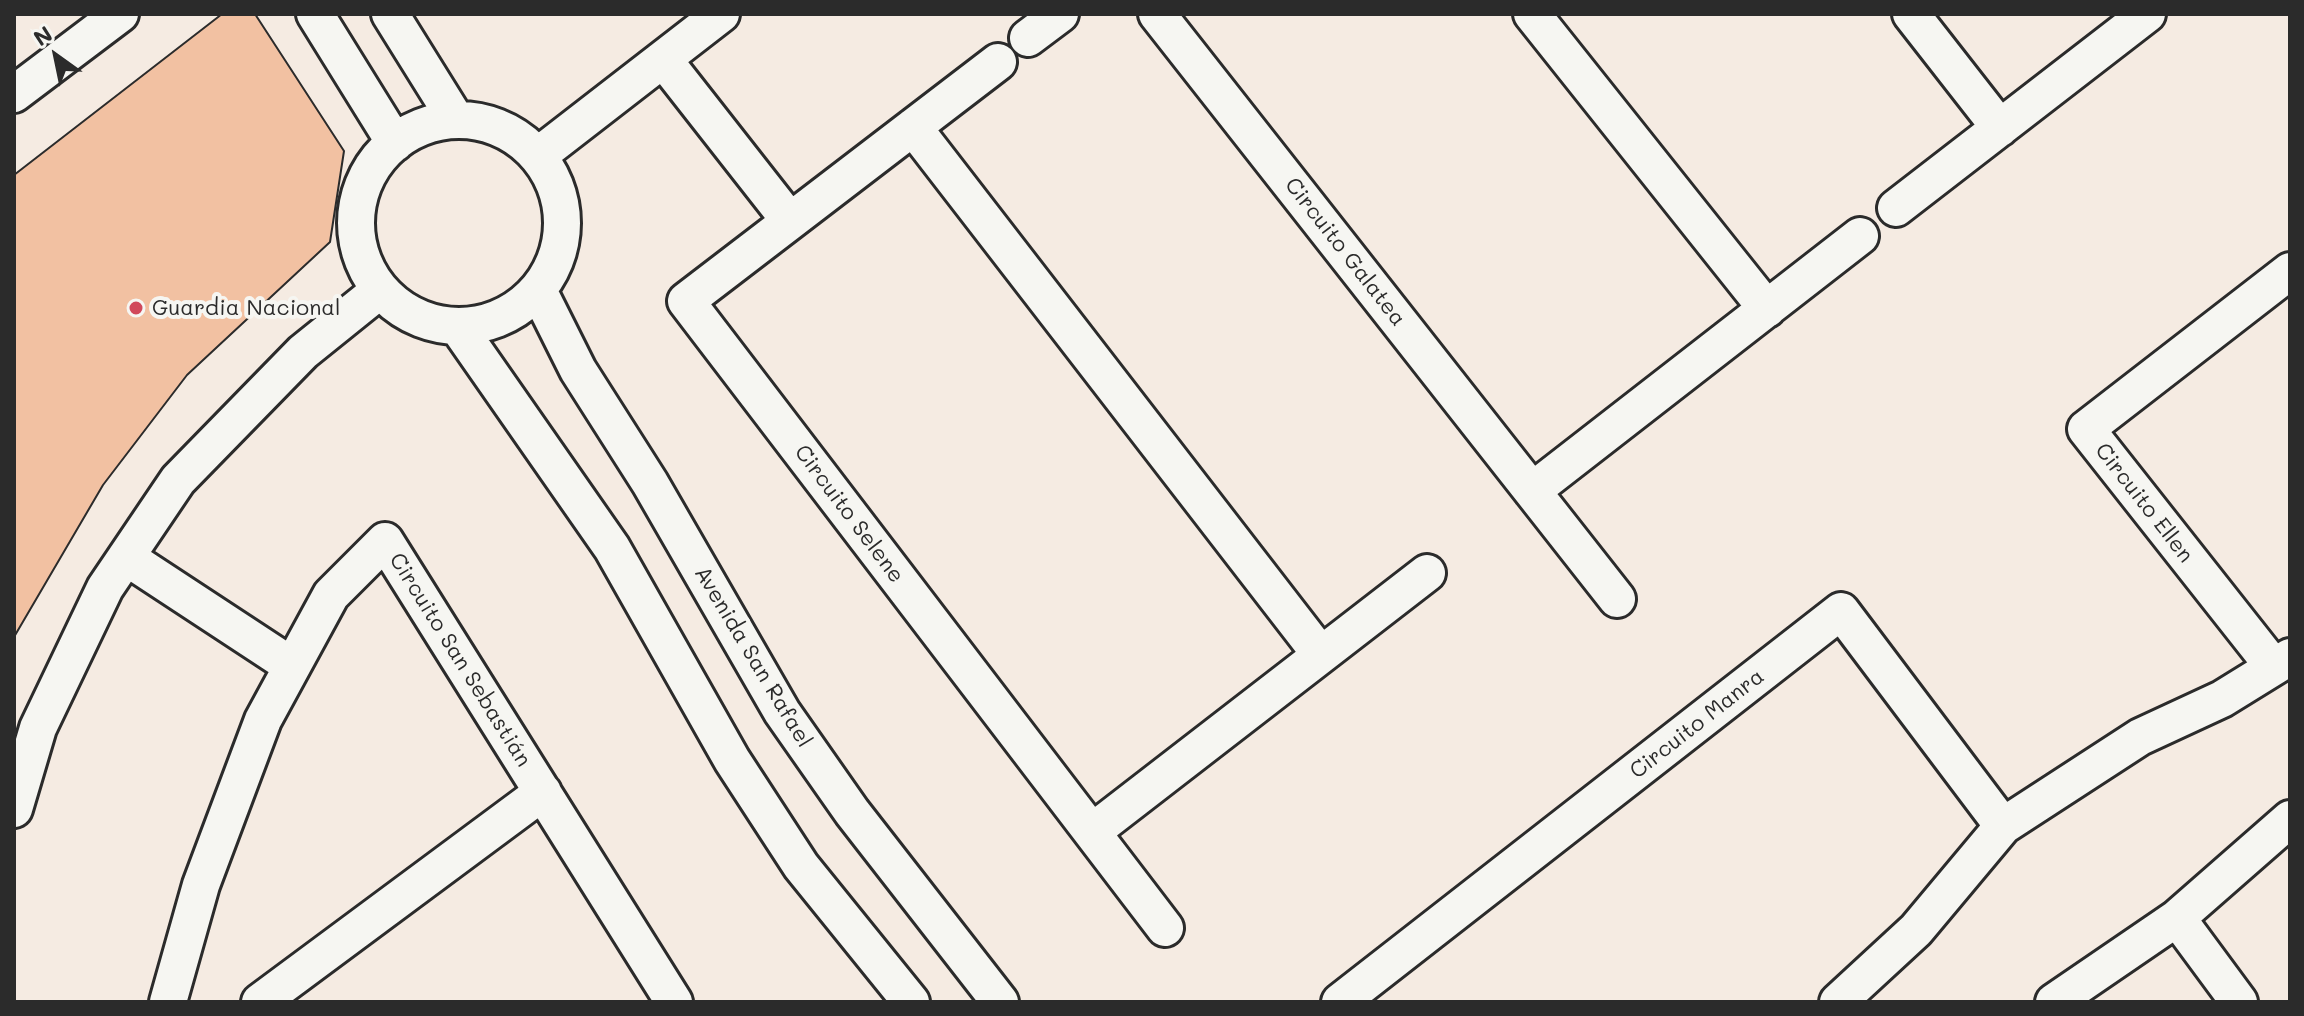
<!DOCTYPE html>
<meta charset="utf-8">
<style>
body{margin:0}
#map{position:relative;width:2304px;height:1016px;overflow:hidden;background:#f5ebe2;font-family:Mali,sans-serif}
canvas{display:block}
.frame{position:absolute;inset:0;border:16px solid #2b2b2b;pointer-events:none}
.north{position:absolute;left:16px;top:16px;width:80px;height:80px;-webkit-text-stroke:6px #f6f6f2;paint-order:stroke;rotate:327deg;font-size:22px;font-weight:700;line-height:32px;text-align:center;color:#2b2b2b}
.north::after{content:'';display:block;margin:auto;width:28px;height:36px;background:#2b2b2b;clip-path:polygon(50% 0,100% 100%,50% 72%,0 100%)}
</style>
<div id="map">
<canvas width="2304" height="1016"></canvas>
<div class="frame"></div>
<div class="north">N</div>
</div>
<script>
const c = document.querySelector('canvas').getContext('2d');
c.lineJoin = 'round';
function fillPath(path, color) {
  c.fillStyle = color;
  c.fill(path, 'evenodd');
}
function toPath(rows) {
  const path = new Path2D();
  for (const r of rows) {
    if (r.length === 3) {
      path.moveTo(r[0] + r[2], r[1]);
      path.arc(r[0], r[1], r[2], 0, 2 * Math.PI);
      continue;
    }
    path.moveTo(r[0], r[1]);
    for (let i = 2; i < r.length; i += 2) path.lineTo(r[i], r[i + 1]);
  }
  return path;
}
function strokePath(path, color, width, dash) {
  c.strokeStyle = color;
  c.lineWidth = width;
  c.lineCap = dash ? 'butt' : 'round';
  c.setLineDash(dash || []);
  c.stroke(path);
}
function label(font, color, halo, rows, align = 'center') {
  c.font = font + ' Mali,sans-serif';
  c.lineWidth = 8;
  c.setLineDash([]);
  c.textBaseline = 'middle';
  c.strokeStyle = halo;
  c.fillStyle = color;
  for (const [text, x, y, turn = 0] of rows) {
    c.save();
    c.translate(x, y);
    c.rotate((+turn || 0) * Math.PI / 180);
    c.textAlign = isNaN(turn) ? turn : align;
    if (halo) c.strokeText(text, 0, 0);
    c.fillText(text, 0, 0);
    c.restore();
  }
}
const building = toPath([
 [222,14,255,14,344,151,330,242,187,375,103,485,14,637,14,175,222,14]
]);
fillPath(building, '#f2c1a2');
strokePath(building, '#2b2b2b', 2);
const street = toPath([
 [315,14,395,143],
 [390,14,456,120],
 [1157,14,1617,599],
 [1532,14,1767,309],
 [1911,14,2000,128],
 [1028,38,1060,14],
 [663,59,790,221],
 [998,62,686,301,1165,928],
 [14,94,120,14],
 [459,223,103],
 [913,127,1321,655],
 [539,155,721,14],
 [1896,208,2147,14],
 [538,290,578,370,650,483,782,712,852,812,1000,1002],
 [460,330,612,548,732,760,801,866,911,1002],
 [1532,491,1860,236],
 [126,557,292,666],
 [2273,666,2086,429,2290,271],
 [14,809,38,728,105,588,178,480,303,352,380,290],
 [1092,832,1427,573],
 [2177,918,2239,1002],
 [168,1002,201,885,263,720,331,595,385,541,674,1002],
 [260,1002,543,792],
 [1340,1002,1841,611,2003,826],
 [1838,1002,1916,930,2003,826,2140,737,2222,699,2290,657],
 [2054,1002,2177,918,2290,819]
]);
strokePath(street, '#2b2b2b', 42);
strokePath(street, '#f6f6f2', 36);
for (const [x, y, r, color] of [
 [136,308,8,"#d1495b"]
]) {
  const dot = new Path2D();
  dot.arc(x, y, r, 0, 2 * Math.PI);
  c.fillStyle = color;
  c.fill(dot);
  strokePath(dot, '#f6f6f2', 3);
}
label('22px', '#2b2b2b', '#f6f6f2', [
 ["Circuito Galatea",1345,252,52],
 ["Circuito Ellen",2144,503,52],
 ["Circuito Selene",849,514,53],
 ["Avenida San Rafael",753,657,59],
 ["Circuito San Sebastián",460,660,58],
 ["Circuito Manra",1697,724,-38]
]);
label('22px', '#2b2b2b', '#f6f6f2', [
 ["Guardia Nacional",152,308]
], 'left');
</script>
